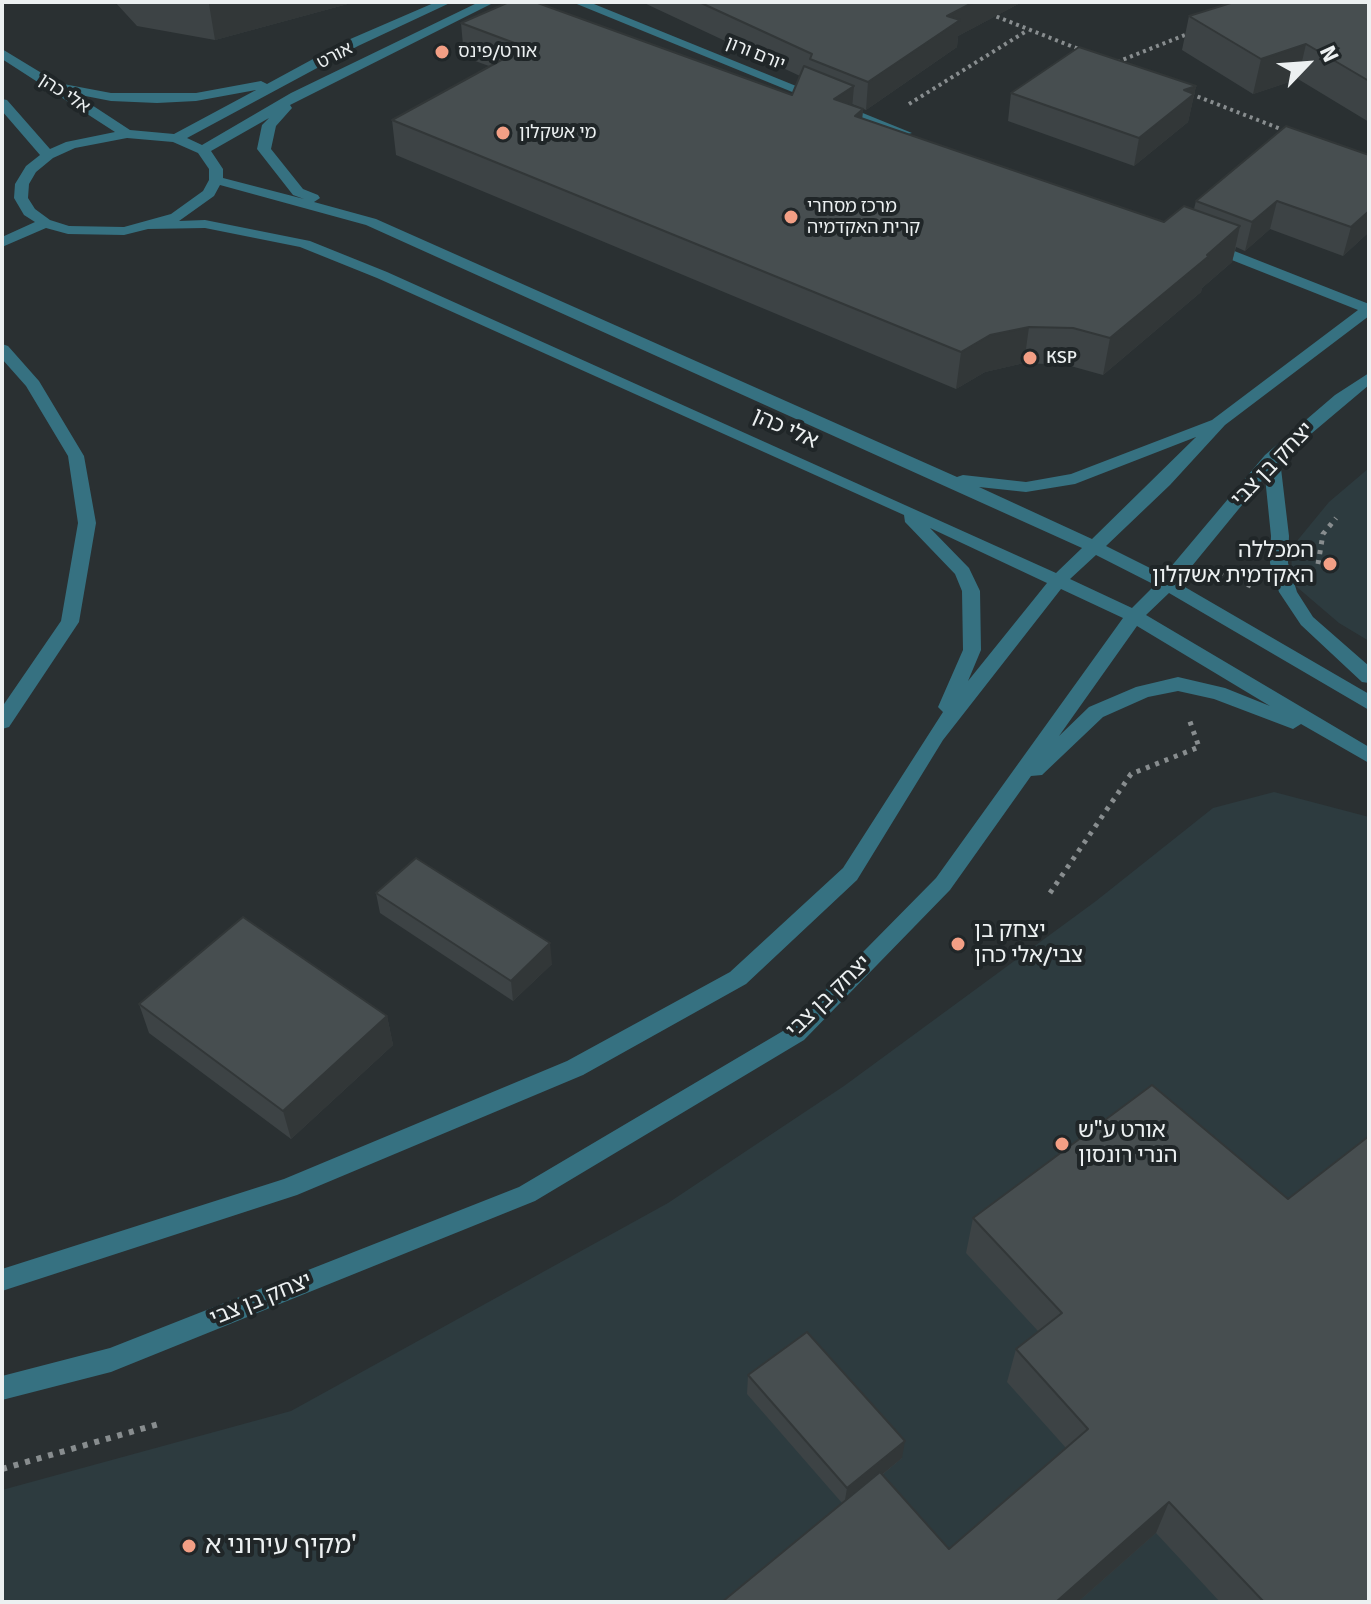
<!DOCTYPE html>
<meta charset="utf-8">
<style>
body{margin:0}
#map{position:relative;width:1371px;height:1604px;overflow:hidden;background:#2a3032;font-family:Signika,sans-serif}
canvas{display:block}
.frame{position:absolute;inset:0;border:4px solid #ecf0f1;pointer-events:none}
.north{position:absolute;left:1267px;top:24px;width:80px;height:80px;-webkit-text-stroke:6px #202628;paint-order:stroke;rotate:65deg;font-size:22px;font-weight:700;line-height:32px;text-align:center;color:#ecf0f1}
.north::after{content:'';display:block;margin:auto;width:28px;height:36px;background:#ecf0f1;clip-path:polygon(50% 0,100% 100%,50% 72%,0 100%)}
</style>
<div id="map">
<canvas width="1371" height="1604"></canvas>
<div class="frame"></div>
<div class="north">N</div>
</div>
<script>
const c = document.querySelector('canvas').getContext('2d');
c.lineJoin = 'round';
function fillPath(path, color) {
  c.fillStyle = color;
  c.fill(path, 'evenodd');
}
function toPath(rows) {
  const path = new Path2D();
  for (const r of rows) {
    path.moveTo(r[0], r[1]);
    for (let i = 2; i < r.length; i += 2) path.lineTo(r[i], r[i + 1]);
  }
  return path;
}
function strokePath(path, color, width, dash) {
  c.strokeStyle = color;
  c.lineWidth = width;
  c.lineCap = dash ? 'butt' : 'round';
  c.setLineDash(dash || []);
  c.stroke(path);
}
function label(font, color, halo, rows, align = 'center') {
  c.font = font + ' Signika,"Noto Sans Hebrew",sans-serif';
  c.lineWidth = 8;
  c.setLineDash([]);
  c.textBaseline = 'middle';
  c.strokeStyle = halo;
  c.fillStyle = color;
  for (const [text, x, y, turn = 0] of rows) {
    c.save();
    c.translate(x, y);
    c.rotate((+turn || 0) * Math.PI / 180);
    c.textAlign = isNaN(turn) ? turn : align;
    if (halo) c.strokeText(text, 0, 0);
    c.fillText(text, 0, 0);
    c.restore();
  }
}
fillPath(toPath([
 [1369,468,1369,641,1339,623,1291,582,1292,547,1329,502],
 [1274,792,1369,817,1369,1602,2,1602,2,1490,291,1411,668,1203,844,1086,1096,901,1213,808]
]), '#2d3b3f');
strokePath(toPath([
 [990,14,1081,50],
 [1117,62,1190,33],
 [1191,94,1286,131],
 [909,104,1028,30]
]), '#888d8f', 4, [3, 4]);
strokePath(toPath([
 [1318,564,1323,534,1336,518],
 [1220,572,1251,586],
 [1050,893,1131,774,1199,747,1189,719]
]), '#888d8f', 5, [4, 6]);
strokePath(toPath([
 [2,1469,162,1423]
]), '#888d8f', 6, [5, 7]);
fillPath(toPath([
 [436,2,452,2,358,46,187,138,202,145,291,93,479,2,495,2,290,105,292,108,276,126,271,149,303,189,318,195,320,198,314,202,376,219,957,477,963,475,1026,482,1071,474,1212,420,1358,310,1204,249,1204,243,1214,243,1369,304,1369,316,1225,425,1170,485,1106,546,1164,575,1265,455,1335,395,1369,373,1369,385,1280,460,1289,536,1288,563,1297,592,1313,617,1369,666,1369,683,1362,682,1301,625,1279,592,1270,563,1271,536,1265,477,1178,583,1369,694,1369,710,1169,593,1146,615,1369,747,1369,763,1301,724,1293,729,1214,699,1178,691,1148,697,1103,717,1042,775,1031,776,950,890,804,1040,535,1201,111,1372,2,1400,2,1376,110,1348,519,1187,788,1028,936,878,1123,618,1061,589,943,740,857,880,746,984,583,1075,297,1195,2,1291,2,1269,284,1179,567,1061,730,972,843,868,943,712,938,707,963,650,962,591,955,574,905,522,904,515,377,278,300,247,205,228,148,229,124,235,68,234,46,228,2,247,2,237,35,222,24,215,14,198,15,184,26,166,40,155,2,111,2,99,7,100,50,149,66,142,115,132,2,59,2,49,58,83,111,93,196,93,261,81,267,84,348,40,436,2],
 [256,90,174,134,130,130,75,94,111,101,157,103,196,101,256,90],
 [269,118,262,125,257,149,293,195,304,199,223,178,223,169,211,151,269,118],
 [127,138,173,142,198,153,209,169,209,180,203,191,171,214,124,227,69,226,50,220,35,209,28,198,29,184,36,172,53,158,75,148,127,138],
 [220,185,366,225,1082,548,1056,573,387,272,310,241,205,220,179,221,214,196,220,185],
 [1196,437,1092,539,979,487,1026,492,1075,484,1196,437],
 [930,528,1047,583,968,681,981,650,980,591,969,568,930,528],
 [1096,555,1155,585,1132,608,1070,579,1096,555],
 [1137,626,1270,706,1225,688,1178,677,1136,687,1089,707,1059,736,1137,626],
 [572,2,589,2,912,133,900,136,572,2],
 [2,344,8,346,39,381,84,456,96,523,79,622,9,727,2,729,2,707,61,621,78,523,68,456,26,386,2,359,2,344]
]), '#367181');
fillPath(toPath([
 [115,2,355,2,215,40,137,26],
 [642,2,1022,2,958,36,957,47,866,110,852,104,852,106,863,109,862,118,1164,222,1194,209,1196,201,1286,126,1369,232,1343,256,1270,229,1245,251,1236,247,1232,262,1202,288,1201,292,1103,375,1067,365,1024,363,985,372,956,389,396,155,392,120,489,66,464,57,461,23,792,95,800,76],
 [1369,2,1369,122,1298,79,1253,94,1182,50,1189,16],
 [1196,86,1188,122,1134,166,1008,121,1011,93],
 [376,893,552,964,513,1001,380,913],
 [139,1004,387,1016,393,1045,291,1139,149,1033],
 [973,1218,1369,1602,1220,1602,1156,1533,1078,1602,722,1602,842,1503,747,1394,748,1375,902,1458,882,1475,949,1549,1066,1448,1007,1382,1016,1349,1038,1331,966,1253]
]), '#3d4345');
fillPath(toPath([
 [215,2,355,2,215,40,209,4],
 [974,2,1022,2,958,36,957,47,866,110,868,82,947,16],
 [1306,44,1298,79,1253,94,1261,59],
 [854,86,851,120,834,99],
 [1196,86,1188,122,1134,166,1139,138,1184,90],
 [863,109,860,144,855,116],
 [1277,201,1270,229,1245,251,1252,222],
 [1369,211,1369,232,1343,256,1351,227],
 [1240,226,1232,262,1202,288,1201,292,1103,375,1110,338],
 [1029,327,1024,363,985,372,956,389,961,352,990,335],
 [550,943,552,964,513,1001,511,981],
 [387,1016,393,1045,291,1139,283,1111],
 [905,1441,902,1458,844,1506,847,1488],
 [1169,1502,1156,1533,1078,1602,1056,1602]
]), '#323738');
const building = toPath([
 [509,2,535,2,792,95,804,66,854,86,834,99,863,109,855,116,1164,222,1184,206,1240,226,1207,255,1209,256,1110,338,1073,328,1029,327,990,335,961,352,392,120,525,47,461,23,509,2],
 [699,2,974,2,947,16,960,20,868,82,810,59,812,54,699,2],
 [1234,2,1369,2,1369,81,1306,44,1261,59,1189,16,1234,2],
 [1079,47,1196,86,1184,90,1194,94,1139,138,1011,93,1079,47],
 [1286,126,1369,155,1369,211,1351,227,1277,201,1252,222,1196,201,1286,126],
 [416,858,550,943,511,981,376,893,416,858],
 [243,917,387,1016,283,1111,139,1004,243,917],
 [1152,1085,1288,1199,1369,1136,1369,1602,1264,1602,1169,1502,1056,1602,722,1602,880,1472,949,1549,1088,1429,1016,1349,1062,1313,973,1218,1152,1085],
 [807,1332,905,1441,847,1488,748,1375,807,1332]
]);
fillPath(building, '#474e50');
strokePath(building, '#323738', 2);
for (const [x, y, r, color] of [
 [442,52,8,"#f39f85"],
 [503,133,8,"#f39f85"],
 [791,217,8,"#f39f85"],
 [1030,358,8,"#f39f85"],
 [1330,564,8,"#f39f85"],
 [958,944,8,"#f39f85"],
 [1062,1144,8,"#f39f85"],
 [189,1546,8,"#f39f85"]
]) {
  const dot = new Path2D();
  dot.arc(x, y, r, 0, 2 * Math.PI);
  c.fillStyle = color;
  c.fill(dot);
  strokePath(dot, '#202628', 3);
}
label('18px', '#ecf0f1', '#202628', [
 ["אורט/פינס",458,52],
 ["מי אשקלון",519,133],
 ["מרכז מסחרי",807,207],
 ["קרית האקדמיה",807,228],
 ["KSP",1046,358]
], 'left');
label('18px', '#ecf0f1', '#202628', [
 ["יורם ורון",755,54,22],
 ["אורט",335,56,-27],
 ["אלי כהן",64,94,33]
]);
label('22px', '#ecf0f1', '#202628', [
 ["אלי כהן",785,429,24],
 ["יצחק בן צבי",1273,465,-46],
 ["יצחק בן צבי",829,997,-44],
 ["יצחק בן צבי",261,1300,-22]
]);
label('22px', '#ecf0f1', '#202628', [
 ["המכללה",1314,551,"right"],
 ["האקדמית אשקלון",1314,576,"right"],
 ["יצחק בן",974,931],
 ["צבי/אלי כהן",974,956],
 ["אורט ע\"ש",1078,1131],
 ["הנרי רונסון",1078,1156]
], 'left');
label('26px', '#ecf0f1', '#202628', [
 ["מקיף עירוני א'",205,1546]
], 'left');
</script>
